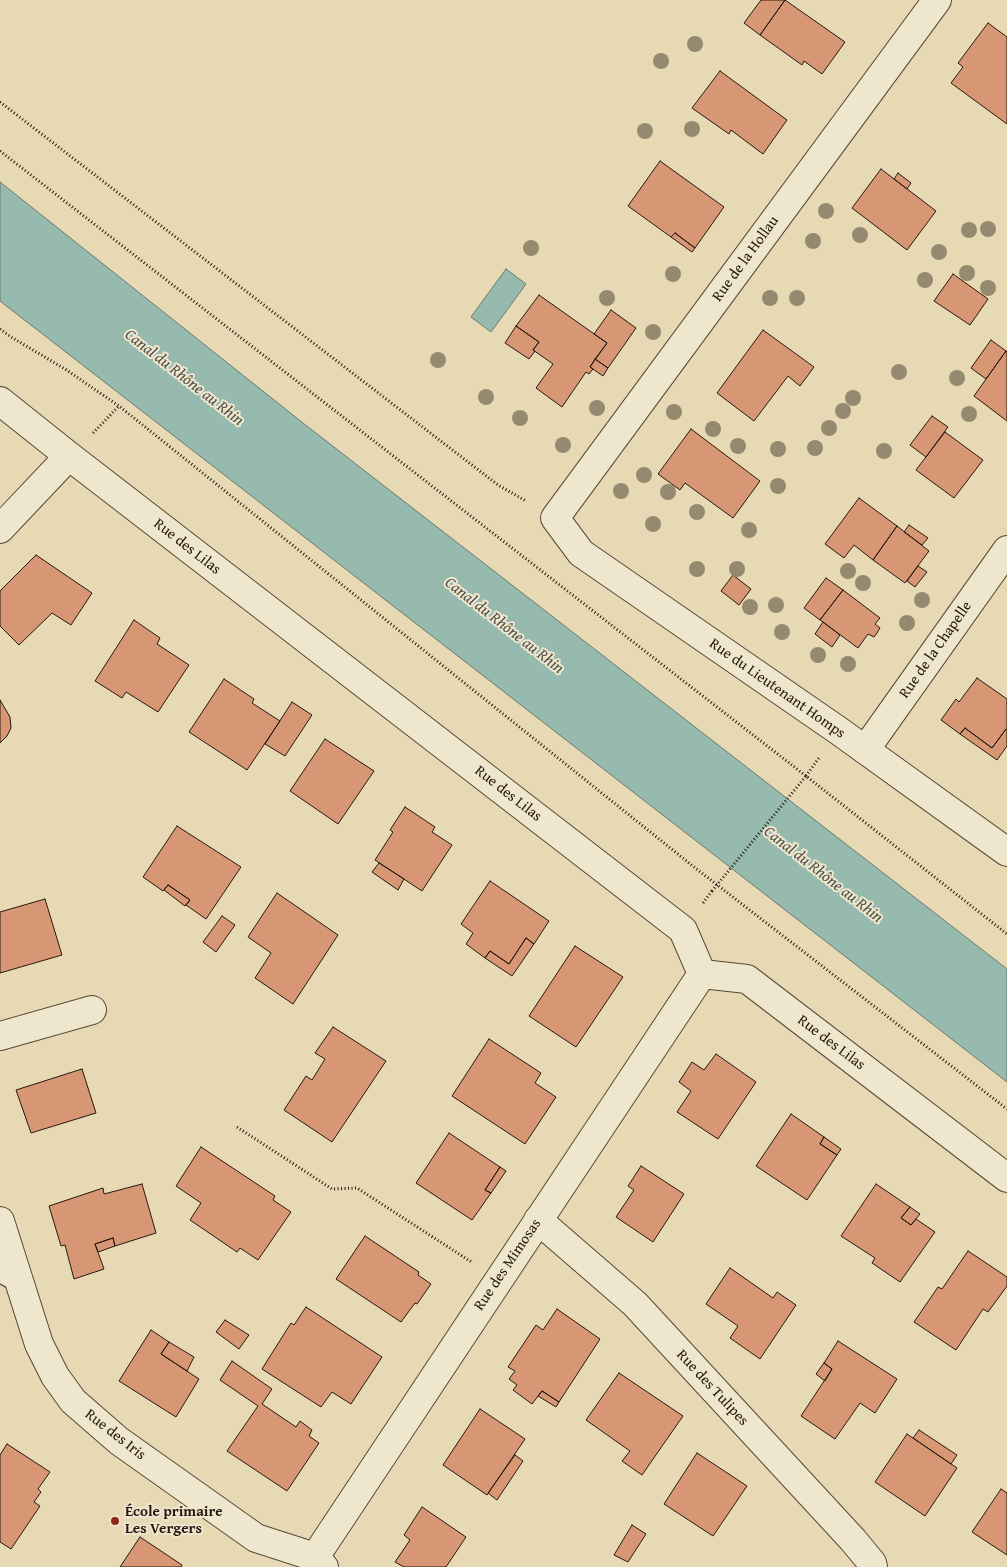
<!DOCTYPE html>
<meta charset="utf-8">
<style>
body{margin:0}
canvas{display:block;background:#e7d9b4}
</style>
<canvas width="1007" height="1567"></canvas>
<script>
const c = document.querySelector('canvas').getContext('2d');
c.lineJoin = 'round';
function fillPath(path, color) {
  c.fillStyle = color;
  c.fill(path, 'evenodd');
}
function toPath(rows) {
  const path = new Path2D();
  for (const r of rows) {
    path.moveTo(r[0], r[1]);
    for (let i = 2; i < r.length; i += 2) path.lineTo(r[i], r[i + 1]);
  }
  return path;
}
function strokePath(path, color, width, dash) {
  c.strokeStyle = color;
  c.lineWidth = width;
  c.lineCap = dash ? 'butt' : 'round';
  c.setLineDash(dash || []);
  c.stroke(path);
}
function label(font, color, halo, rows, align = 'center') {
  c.font = font + ' "Gentium Book Plus",serif';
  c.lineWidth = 4;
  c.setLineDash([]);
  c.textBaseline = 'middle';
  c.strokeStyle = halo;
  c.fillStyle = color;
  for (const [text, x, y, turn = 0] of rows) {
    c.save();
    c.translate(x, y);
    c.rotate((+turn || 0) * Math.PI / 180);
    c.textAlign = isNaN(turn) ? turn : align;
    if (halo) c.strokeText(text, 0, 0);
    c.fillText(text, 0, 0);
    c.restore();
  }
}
const water = toPath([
 [0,182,303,423,1007,969,1007,1082,0,301,0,182],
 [506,269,526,284,491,332,471,317,506,269]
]);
fillPath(water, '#97baaf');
strokePath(water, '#6a796f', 1);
const building = toPath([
 [761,0,785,0,760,35,744,23,761,0],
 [785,0,845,42,822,74,804,61,802,65,760,35,785,0],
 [988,23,1007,37,1007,124,951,83,963,67,958,63,988,23],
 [720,71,787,120,763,154,731,130,729,134,692,108,720,71],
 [660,161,724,207,695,248,675,233,671,237,628,206,660,161],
 [881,169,936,211,907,250,852,208,881,169],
 [898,173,911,183,907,189,894,179,898,173],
 [675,233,695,248,692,252,671,237,675,233],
 [953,274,988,299,970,325,934,301,953,274],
 [539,295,607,343,590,367,593,369,589,374,586,372,562,407,536,388,553,364,533,350,539,342,516,326,539,295],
 [611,310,636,328,608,368,595,359,607,343,594,334,611,310],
 [516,326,539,342,533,350,535,351,529,359,505,343,516,326],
 [763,330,814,367,800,386,788,376,754,421,717,393,763,330],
 [991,340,1006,351,986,379,971,368,991,340],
 [1006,351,1007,352,1007,421,974,396,1006,351],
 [595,359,608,368,603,376,590,367,595,359],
 [932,416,948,427,926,457,910,445,932,416],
 [691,429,760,481,733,518,685,483,680,490,658,474,691,429],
 [945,432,983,460,954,498,916,470,945,432],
 [859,498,897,526,873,560,854,545,844,558,825,544,859,498],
 [909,525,928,538,922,545,904,532,909,525],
 [897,526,929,551,905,583,873,560,897,526],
 [36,555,92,593,71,625,52,613,19,645,0,626,0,591,36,555],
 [918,566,927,572,915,587,907,581,918,566],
 [733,575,751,589,739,605,721,591,733,575],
 [826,578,843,590,820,620,804,608,826,578],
 [843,590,880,618,875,624,880,628,877,633,874,637,868,634,858,648,820,620,843,590],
 [134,620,160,638,157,644,189,665,158,712,126,692,122,698,95,681,134,620],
 [823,622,840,635,832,647,815,634,823,622],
 [977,678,1007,699,1007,730,1006,729,992,748,965,728,960,734,941,720,956,699,959,702,977,678],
 [224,679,254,699,252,703,280,721,247,770,189,732,224,679],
 [0,700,10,717,11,728,7,736,0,743,0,700],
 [292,702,312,715,285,756,265,744,292,702],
 [965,728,992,748,1006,729,1007,730,1007,746,997,760,960,734,965,728],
 [325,739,374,771,338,824,290,791,325,739],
 [405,807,435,827,432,832,452,845,422,891,375,860,393,832,390,830,405,807],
 [177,826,241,867,206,919,186,905,190,900,168,885,163,891,143,877,177,826],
 [379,863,404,879,398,890,372,872,379,863],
 [490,881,549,921,534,944,526,938,509,964,490,951,485,958,466,944,473,933,461,924,490,881],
 [168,885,190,900,185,906,164,890,168,885],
 [277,893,338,935,293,1004,255,978,271,953,248,937,277,893],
 [45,899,62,955,0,973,0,912,45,899],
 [222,916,235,925,216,952,203,942,222,916],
 [526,938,534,944,512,976,485,958,490,951,509,964,526,938],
 [575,946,623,977,576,1047,529,1016,575,946],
 [333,1027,386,1061,332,1142,284,1110,306,1076,312,1080,325,1059,315,1053,333,1027],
 [489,1039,541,1073,535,1083,556,1097,525,1144,452,1096,489,1039],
 [716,1054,756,1082,718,1139,677,1112,691,1091,679,1082,692,1062,704,1070,716,1054],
 [82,1069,96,1113,31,1133,16,1090,82,1069],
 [791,1114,824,1137,820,1144,837,1155,807,1200,756,1166,791,1114],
 [449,1133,500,1167,485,1190,491,1193,472,1220,416,1183,449,1133],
 [824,1137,841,1149,837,1155,820,1144,824,1137],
 [201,1147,275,1196,273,1200,291,1212,258,1260,240,1248,237,1252,190,1220,201,1203,176,1186,201,1147],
 [641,1166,684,1194,653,1242,616,1217,634,1190,628,1186,641,1166],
 [500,1167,506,1171,491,1193,485,1190,500,1167],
 [142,1184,156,1233,115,1246,113,1238,95,1244,104,1269,74,1279,65,1245,61,1246,49,1206,103,1188,104,1194,142,1184],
 [876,1184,910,1207,901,1218,911,1225,916,1219,935,1232,900,1282,872,1263,875,1258,841,1236,876,1184],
 [910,1207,920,1214,911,1225,901,1218,910,1207],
 [365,1236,419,1272,418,1275,431,1284,417,1304,415,1303,401,1322,336,1279,365,1236],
 [113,1238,115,1246,98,1252,95,1244,113,1238],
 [968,1251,1007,1277,1007,1286,988,1312,983,1309,956,1350,914,1322,938,1287,942,1289,968,1251],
 [730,1268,773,1298,777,1292,796,1305,760,1359,730,1338,738,1326,706,1304,730,1268],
 [306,1307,382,1357,351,1404,332,1392,321,1407,262,1369,291,1323,294,1325,306,1307],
 [557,1309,600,1339,559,1402,542,1391,532,1404,513,1390,517,1385,509,1379,515,1371,508,1367,536,1325,543,1330,557,1309],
 [225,1320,249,1335,239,1349,216,1332,225,1320],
 [151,1330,169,1342,161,1354,199,1379,176,1417,119,1381,151,1330],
 [838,1341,897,1379,875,1413,860,1403,835,1439,801,1416,832,1369,824,1363,838,1341],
 [169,1342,194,1357,187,1371,161,1354,169,1342],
 [232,1361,272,1389,262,1404,296,1427,300,1421,312,1430,309,1436,319,1443,287,1491,227,1451,258,1406,220,1380,232,1361],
 [824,1363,832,1369,825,1381,816,1374,824,1363],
 [619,1373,683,1416,642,1475,622,1461,630,1451,586,1420,619,1373],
 [542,1391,559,1402,556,1407,538,1396,542,1391],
 [480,1409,525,1439,487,1495,443,1465,480,1409],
 [919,1430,957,1455,951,1464,913,1438,919,1430],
 [907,1434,957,1468,925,1516,875,1482,907,1434],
 [7,1444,50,1472,38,1489,41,1492,34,1502,40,1506,11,1549,0,1542,0,1455,7,1444],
 [697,1453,747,1486,713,1536,664,1504,697,1453],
 [515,1455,523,1461,497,1500,488,1493,515,1455],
 [1001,1489,1007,1493,1007,1555,972,1532,1001,1489],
 [422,1507,466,1537,446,1567,404,1567,395,1562,410,1540,404,1535,422,1507],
 [632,1525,646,1534,628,1562,614,1555,632,1525],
 [140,1537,182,1565,181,1567,120,1567,140,1537]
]);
fillPath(building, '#d89774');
strokePath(building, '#27180f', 1);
const lane = toPath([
 [0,1274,20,1285]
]);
const street = toPath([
 [937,0,555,518,581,553,839,731,1007,852],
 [0,401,69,456,683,930,702,974],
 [0,529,69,456],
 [865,750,1007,550],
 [702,974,747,979,1007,1178],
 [0,1036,92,1010],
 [538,1220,635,1304,853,1540,872,1563,873,1567],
 [0,1221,39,1344,55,1376,73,1401,119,1441,256,1538,315,1557,324,1567],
 [315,1557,702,974]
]);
strokePath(lane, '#574838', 19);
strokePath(street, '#574838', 30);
strokePath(toPath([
 [0,102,498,485,526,501],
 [0,151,806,776,1007,934],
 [0,329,11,337,65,369,119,406,694,867,1007,1109],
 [93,433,119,406],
 [806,776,819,758],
 [703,903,712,891],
 [237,1127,332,1189,357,1188,473,1263]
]), '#27180f', 3, [1, 2.5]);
strokePath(lane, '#efe6ce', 16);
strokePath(street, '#efe6ce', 28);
strokePath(toPath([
 [712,891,806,776]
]), '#27180f', 3, [1, 2.5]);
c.fillStyle = '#948a6f';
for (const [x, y] of [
 [695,44],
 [661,61],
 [692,129],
 [645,131],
 [826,211],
 [988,229],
 [969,230],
 [860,235],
 [813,241],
 [531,248],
 [939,252],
 [967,273],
 [673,274],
 [925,280],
 [988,288],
 [607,298],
 [770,298],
 [797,298],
 [653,332],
 [438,360],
 [899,372],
 [957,378],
 [486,397],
 [853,398],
 [597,408],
 [843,411],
 [674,412],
 [969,414],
 [520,418],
 [829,428],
 [713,429],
 [563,445],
 [738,446],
 [815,448],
 [778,449],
 [884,451],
 [644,475],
 [778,486],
 [621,491],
 [668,492],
 [697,512],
 [653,524],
 [749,530],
 [697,569],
 [737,569],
 [848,571],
 [863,583],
 [922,600],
 [776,605],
 [750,607],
 [907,623],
 [782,632],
 [818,655],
 [848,664]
]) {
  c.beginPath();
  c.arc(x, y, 8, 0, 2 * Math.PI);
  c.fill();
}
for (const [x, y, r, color] of [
 [115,1521,5,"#8f2418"]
]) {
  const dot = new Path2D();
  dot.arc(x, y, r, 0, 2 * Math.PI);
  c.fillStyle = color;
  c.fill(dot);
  strokePath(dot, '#efe6ce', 2);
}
label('15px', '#27180f', '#efe6ce', [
 ["Rue de la Hollau",746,259,-54],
 ["Rue des Lilas",187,547,38],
 ["Rue de la Chapelle",936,650,-55],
 ["Rue du Lieutenant Homps",777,689,35],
 ["Rue des Lilas",508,794,38],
 ["Rue des Lilas",831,1043,37],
 ["Rue des Mimosas",508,1265,-56],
 ["Rue des Tulipes",712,1388,47],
 ["Rue des Iris",115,1435,38]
]);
label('bold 15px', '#27180f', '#efe6ce', [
 ["École primaire",125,1512],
 ["Les Vergers",125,1529]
], 'left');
label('italic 16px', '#4e5147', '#efe6ce', [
 ["Canal du Rhône au Rhin",184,378,38],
 ["Canal du Rhône au Rhin",504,626,38],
 ["Canal du Rhône au Rhin",823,875,38]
]);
</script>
